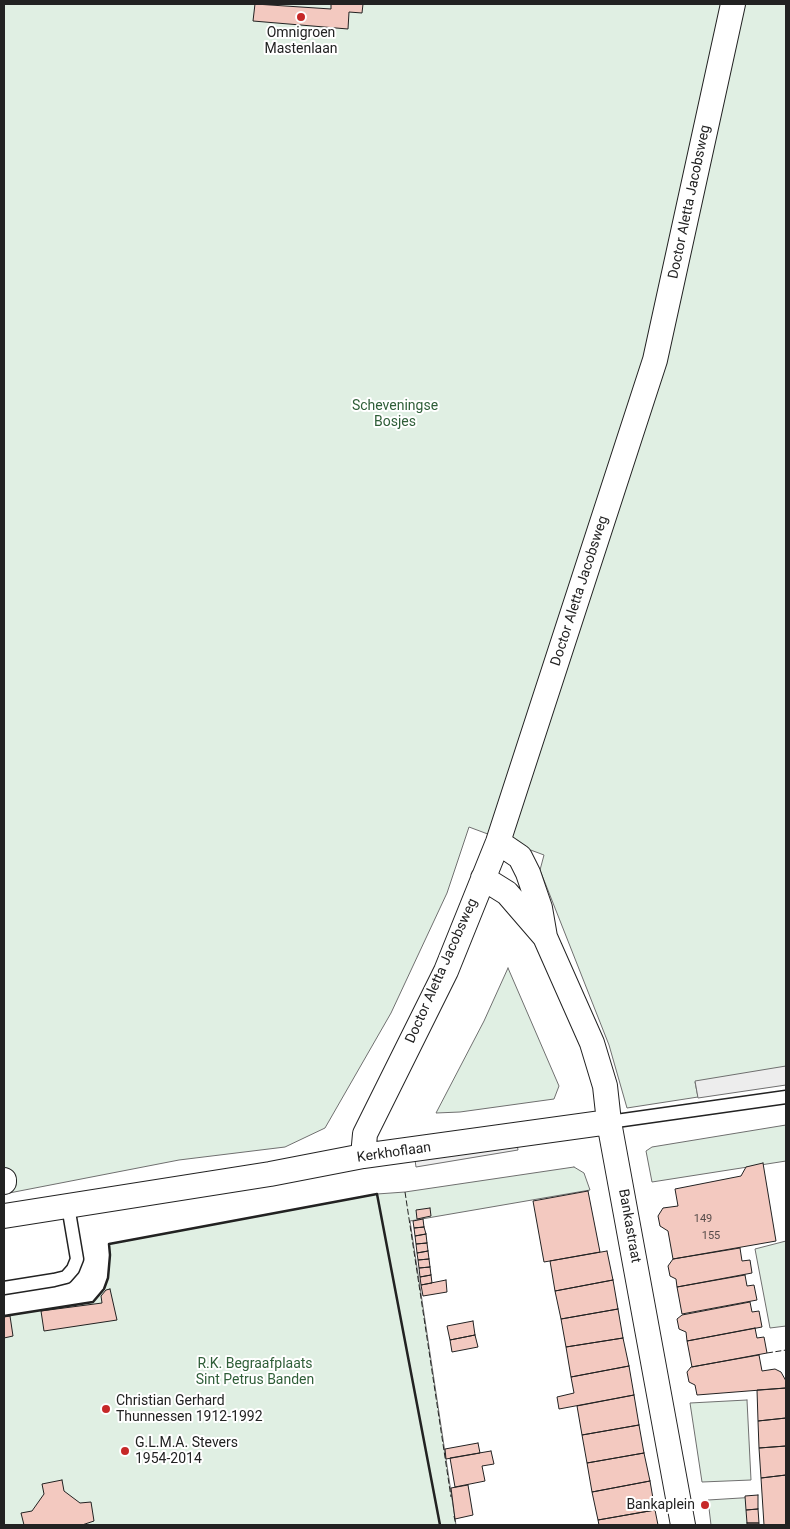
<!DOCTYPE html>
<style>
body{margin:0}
#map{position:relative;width:790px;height:1529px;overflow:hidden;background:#fff;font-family:Roboto,sans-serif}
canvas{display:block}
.frame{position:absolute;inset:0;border:5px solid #222;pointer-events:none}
</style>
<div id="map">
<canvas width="790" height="1529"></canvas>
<div class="frame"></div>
</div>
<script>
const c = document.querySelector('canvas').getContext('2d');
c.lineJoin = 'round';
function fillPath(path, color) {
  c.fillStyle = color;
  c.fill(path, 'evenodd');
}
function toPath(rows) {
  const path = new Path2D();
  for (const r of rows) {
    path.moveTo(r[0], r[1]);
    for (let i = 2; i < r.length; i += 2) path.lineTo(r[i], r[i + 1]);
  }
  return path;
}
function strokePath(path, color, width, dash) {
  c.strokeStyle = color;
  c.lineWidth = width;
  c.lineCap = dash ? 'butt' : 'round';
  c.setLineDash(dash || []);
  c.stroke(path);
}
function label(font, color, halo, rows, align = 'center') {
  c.font = font + ' Roboto,sans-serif';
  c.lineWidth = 4;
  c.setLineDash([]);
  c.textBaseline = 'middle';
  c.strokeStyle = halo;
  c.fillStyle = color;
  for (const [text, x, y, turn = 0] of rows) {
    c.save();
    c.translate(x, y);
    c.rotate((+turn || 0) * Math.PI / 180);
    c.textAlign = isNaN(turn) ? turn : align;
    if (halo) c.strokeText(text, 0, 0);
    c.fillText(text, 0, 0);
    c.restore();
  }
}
const green = toPath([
 [4,4,786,4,786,1068,695,1082,698,1097,627,1108,609,1045,540,870,544,855,469,827,447,893,391,1013,325,1128,285,1147,179,1160,4,1194,4,4],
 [508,968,559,1086,554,1099,460,1112,436,1113,484,1021,508,968],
 [786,1125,786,1161,652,1182,646,1151,652,1147,786,1125],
 [574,1167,584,1173,590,1190,410,1221,456,1525,4,1525,4,1316,93,1302,104,1289,108,1278,110,1255,109,1244,377,1194,405,1192,574,1167],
 [786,1241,786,1326,770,1328,755,1249,786,1241],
 [747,1400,751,1480,702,1482,690,1403,747,1400],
 [757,1497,758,1525,711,1525,708,1500,757,1497]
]);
fillPath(green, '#e0efe3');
strokePath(green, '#6f6f6f', 1);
const parking = toPath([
 [786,1066,786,1085,698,1098,695,1081,786,1066],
 [517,1144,518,1150,416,1167,415,1160,517,1144]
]);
fillPath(parking, '#ededed');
strokePath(parking, '#6f6f6f', 1);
const building = toPath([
 [255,4,331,9,331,4,363,4,362,13,349,12,348,29,253,21,255,4],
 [763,1163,776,1241,673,1259,668,1231,660,1226,658,1216,663,1208,678,1206,675,1189,741,1176,746,1167,763,1163],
 [588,1191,600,1252,544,1262,533,1201,588,1191],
 [430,1208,431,1216,417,1219,416,1210,430,1208],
 [423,1219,424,1227,414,1228,413,1221,423,1219],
 [424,1227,426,1234,415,1236,414,1228,424,1227],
 [426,1234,427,1243,416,1244,415,1236,426,1234],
 [427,1243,428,1251,417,1253,416,1244,427,1243],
 [740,1248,742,1261,750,1260,752,1273,677,1287,676,1279,670,1276,668,1266,673,1259,740,1248],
 [428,1251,429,1259,418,1260,417,1253,428,1251],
 [607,1251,613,1280,555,1291,550,1261,607,1251],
 [429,1259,430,1267,419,1268,418,1260,429,1259],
 [430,1267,431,1275,420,1277,419,1268,430,1267],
 [431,1275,432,1283,421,1285,420,1277,431,1275],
 [745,1275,747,1286,754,1285,757,1300,682,1314,677,1287,745,1275],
 [446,1280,447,1292,423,1296,421,1285,446,1280],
 [613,1280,618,1309,561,1319,555,1291,613,1280],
 [110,1289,117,1320,44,1331,41,1311,102,1303,101,1296,106,1290,110,1289],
 [750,1302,752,1312,759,1311,762,1327,687,1341,686,1332,679,1329,677,1319,682,1315,750,1302],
 [618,1309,623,1338,566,1347,561,1319,618,1309],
 [10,1316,13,1336,4,1338,4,1317,10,1316],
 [473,1321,475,1335,450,1340,447,1326,473,1321],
 [755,1328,757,1338,764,1337,767,1353,692,1367,687,1341,755,1328],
 [475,1335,478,1347,452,1352,450,1340,475,1335],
 [623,1338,629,1366,571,1377,566,1347,623,1338],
 [759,1355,762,1371,775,1369,781,1372,786,1381,786,1388,697,1395,695,1385,689,1382,687,1372,691,1367,759,1355],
 [629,1366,634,1395,559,1409,557,1397,574,1393,571,1377,629,1366],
 [786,1388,786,1418,758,1421,757,1390,786,1388],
 [634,1395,639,1425,582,1435,577,1406,634,1395],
 [786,1418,786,1446,759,1448,758,1421,786,1418],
 [639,1425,644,1453,587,1463,582,1435,639,1425],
 [478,1443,480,1453,446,1459,445,1449,478,1443],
 [786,1446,786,1475,761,1478,759,1448,786,1446],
 [491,1451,494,1464,482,1466,485,1481,455,1487,450,1458,491,1451],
 [644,1453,650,1481,592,1492,587,1463,644,1453],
 [786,1475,786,1525,764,1525,761,1478,786,1475],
 [62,1480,64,1491,80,1503,91,1502,94,1521,82,1525,24,1525,21,1513,32,1511,44,1494,42,1484,62,1480],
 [650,1481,655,1510,598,1520,592,1492,650,1481],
 [468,1485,473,1515,455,1519,451,1488,468,1485],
 [758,1495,758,1509,746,1510,745,1496,758,1495],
 [758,1509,759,1523,747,1523,746,1510,758,1509],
 [655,1510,658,1525,599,1525,598,1520,655,1510],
 [747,1523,759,1523,759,1525,747,1525,747,1523]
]);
fillPath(building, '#f3c9c0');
strokePath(building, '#222', 1);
const lane = toPath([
 [609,1122,786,1097],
 [4,1288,54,1280,66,1277,73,1269,77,1259,68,1206]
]);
const street = toPath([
 [498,842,520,857,528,873,540,908,545,937,592,1043,605,1086,609,1122,683,1525],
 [483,878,507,893,545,937],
 [363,1156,365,1134,446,971,498,842,655,360,733,4],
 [4,1180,4,1182],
 [4,1216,270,1174,363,1156,609,1122]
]);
strokePath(lane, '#222', 15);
strokePath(street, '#222', 26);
strokePath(lane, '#fff', 12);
strokePath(street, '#fff', 24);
strokePath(toPath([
 [405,1192,451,1497],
 [767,1353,786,1350],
 [454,1516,456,1525]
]), '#222', 1, [6, 2.5]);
strokePath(toPath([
 [4,1316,93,1302,104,1289,108,1278,110,1255,109,1244,377,1194,440,1525]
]), '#222', 2.5);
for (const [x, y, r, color] of [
 [301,17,5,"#c62828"],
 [106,1409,5,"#c62828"],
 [125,1451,5,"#c62828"],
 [705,1505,5,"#c62828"]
]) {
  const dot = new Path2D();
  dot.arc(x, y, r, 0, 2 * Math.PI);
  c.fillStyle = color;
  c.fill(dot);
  strokePath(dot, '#fff', 2);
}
label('11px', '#564c4a', null, [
 ["149",703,1219],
 ["155",711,1236]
]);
label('14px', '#222', '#fff', [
 ["Omnigroen",301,33,"center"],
 ["Mastenlaan",301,49,"center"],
 ["Christian Gerhard",116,1401],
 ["Thunnessen 1912-1992",116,1417],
 ["G.L.M.A. Stevers",135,1443],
 ["1954-2014",135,1459],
 ["Bankaplein",695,1505,"right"]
], 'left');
label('14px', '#222', '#fff', [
 ["Doctor Aletta Jacobsweg",690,202,-78],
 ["Doctor Aletta Jacobsweg",580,591,-72],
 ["Doctor Aletta Jacobsweg",442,971,-66],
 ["Kerkhoflaan",394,1153,-8],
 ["Bankastraat",629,1226,80]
]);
label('14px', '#2f5e38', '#fff', [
 ["Scheveningse",395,406],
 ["Bosjes",395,422],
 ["R.K. Begraafplaats",255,1364],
 ["Sint Petrus Banden",255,1380]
]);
</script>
